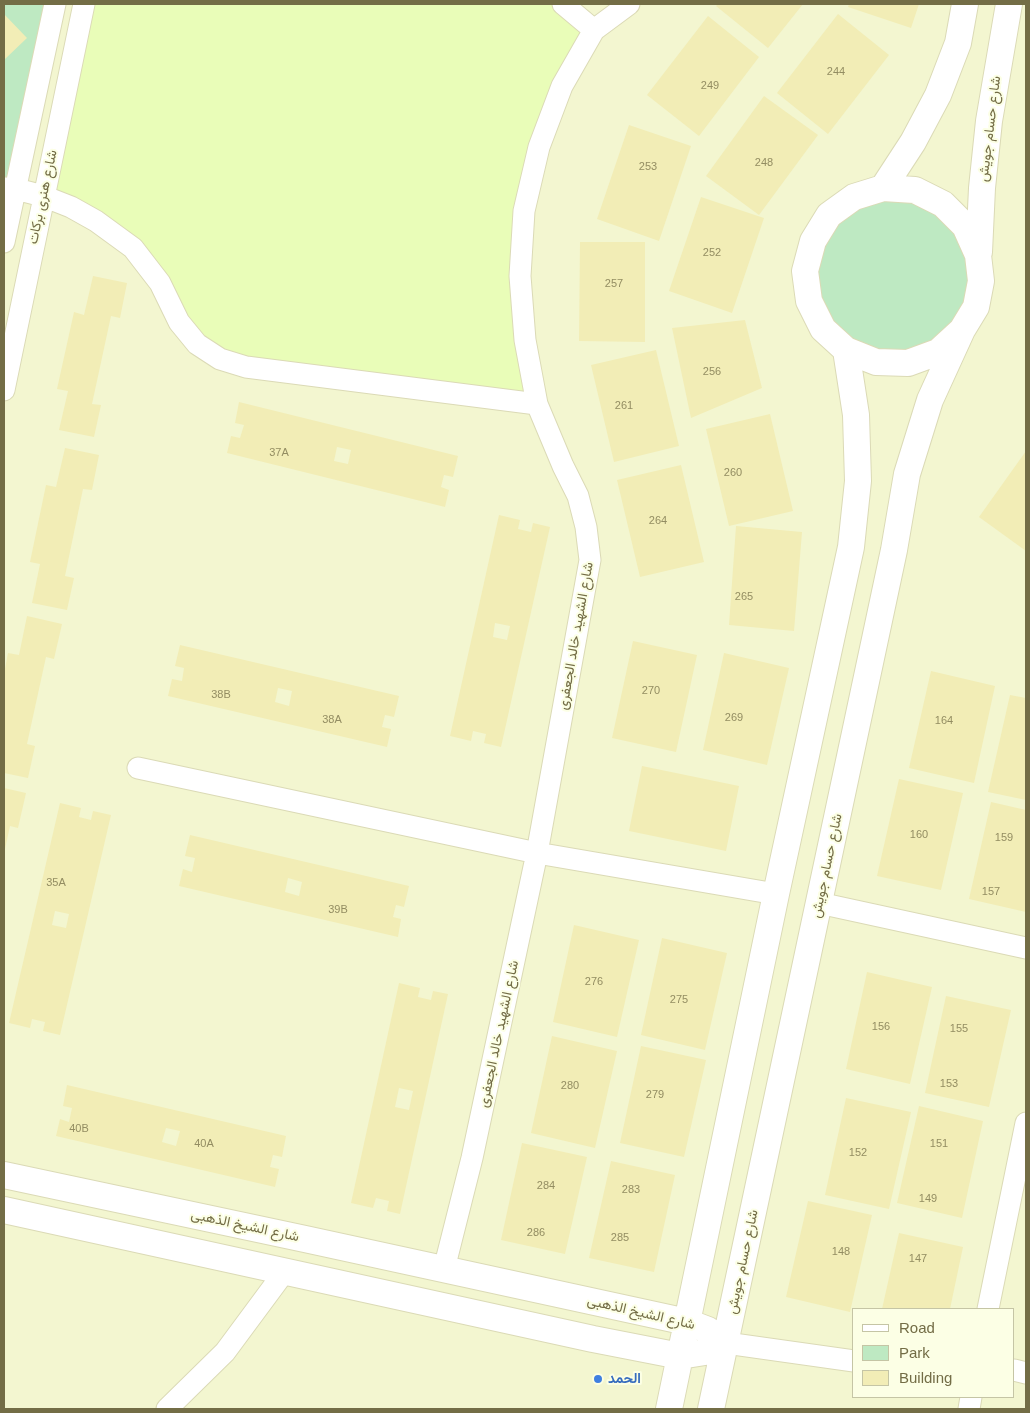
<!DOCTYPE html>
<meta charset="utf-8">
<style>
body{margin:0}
#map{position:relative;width:1030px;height:1413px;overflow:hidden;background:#f9fcdf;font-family:Arial,sans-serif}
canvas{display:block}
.frame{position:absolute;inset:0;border:5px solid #736d46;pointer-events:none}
.legend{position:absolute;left:852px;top:1308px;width:162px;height:90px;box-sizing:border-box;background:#fcffe5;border:1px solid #c5c5a5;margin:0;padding:6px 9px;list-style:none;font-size:15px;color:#736d46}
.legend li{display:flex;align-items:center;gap:10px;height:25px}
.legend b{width:25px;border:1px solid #c5c5a5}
</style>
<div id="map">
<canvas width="1030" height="1413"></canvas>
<div class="frame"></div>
<ul class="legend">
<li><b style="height:6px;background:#fff"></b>Road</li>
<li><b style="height:14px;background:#bee9c2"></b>Park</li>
<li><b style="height:14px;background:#f2edb6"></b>Building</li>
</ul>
</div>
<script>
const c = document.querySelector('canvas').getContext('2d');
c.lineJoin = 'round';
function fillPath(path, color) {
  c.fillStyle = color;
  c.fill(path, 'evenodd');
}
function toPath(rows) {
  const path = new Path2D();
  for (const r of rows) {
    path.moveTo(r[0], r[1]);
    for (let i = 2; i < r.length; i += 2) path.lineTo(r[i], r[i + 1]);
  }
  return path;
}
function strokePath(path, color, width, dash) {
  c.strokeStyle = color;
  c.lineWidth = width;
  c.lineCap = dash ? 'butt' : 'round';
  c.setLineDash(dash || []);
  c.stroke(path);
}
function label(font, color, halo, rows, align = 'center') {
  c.font = font + ' Arial,Vazirmatn,sans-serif';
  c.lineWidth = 4;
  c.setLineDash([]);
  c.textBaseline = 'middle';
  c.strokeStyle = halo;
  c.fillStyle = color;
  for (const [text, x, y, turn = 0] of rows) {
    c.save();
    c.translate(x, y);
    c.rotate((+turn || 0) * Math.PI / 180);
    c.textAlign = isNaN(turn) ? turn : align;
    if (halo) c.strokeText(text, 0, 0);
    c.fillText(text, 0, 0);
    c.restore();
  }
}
fillPath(toPath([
 [4,4,1026,4,1026,1409,4,1409],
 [854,1309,1014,1309,1014,1397,854,1397]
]), '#f3f6d0');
fillPath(toPath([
 [4,4,55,4,16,189,4,188],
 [883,188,965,226,976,307,908,363,823,329,813,241]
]), '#bee9c2');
fillPath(toPath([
 [84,4,563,4,594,30,524,211,537,404,220,359,133,248,43,196]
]), '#e9fdb8');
fillPath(toPath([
 [718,4,803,4,768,48,716,6],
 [849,4,919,4,911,28,848,7],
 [4,14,27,38,4,60],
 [838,14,889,55,828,134,777,93],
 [708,16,759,57,699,136,647,95],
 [764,96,818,135,759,215,706,176],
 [629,125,691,146,659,241,597,219],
 [701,197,764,218,732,313,669,291],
 [580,242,645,242,645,342,579,341],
 [93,276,127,283,120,318,111,316,92,404,101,405,94,437,59,430,68,391,57,389,74,312,84,315],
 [745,320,762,388,691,418,672,328],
 [656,350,679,446,614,462,591,365],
 [239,402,458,456,453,477,444,475,441,487,449,490,445,507,227,453,231,436,240,438,244,425,235,423],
 [337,447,351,450,348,464,334,461],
 [770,414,793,511,729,526,706,429],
 [65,448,99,455,92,490,83,489,65,576,74,578,67,610,32,603,40,564,30,562,46,485,56,487],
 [1026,451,1026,551,979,517],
 [681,465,704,562,640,577,617,480],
 [499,515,520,520,518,529,531,532,533,523,550,527,501,747,484,743,486,734,473,731,471,741,450,736],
 [495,623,510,626,507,640,493,637],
 [736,526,802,532,794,631,729,625],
 [27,616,62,624,54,659,46,657,27,744,35,746,28,778,4,773,4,674,8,653,19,655],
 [633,641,697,655,676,752,612,738],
 [180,645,399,696,394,717,385,715,382,727,391,729,387,747,168,696,172,679,182,681,184,668,175,666],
 [278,688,292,691,289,706,275,702],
 [724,653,789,668,767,765,703,750],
 [931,671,995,686,974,783,909,768],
 [1010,695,1026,698,1026,800,988,792],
 [642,766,739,786,726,851,629,831],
 [899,779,963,793,941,890,877,876],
 [4,788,26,793,18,828,10,826,5,849],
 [991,802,1026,810,1026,912,969,899],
 [60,803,81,808,79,817,91,820,93,811,111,815,60,1035,43,1031,45,1022,32,1019,30,1028,9,1023],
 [55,911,69,914,66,928,52,925],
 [190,835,409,886,404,907,396,905,393,917,401,919,398,937,179,886,183,869,192,872,195,858,185,856],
 [288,878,302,882,299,896,285,892],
 [574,925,639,940,617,1037,553,1022],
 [662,938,727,953,705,1050,641,1035],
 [867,972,932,987,910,1084,846,1069],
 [399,983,420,988,418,997,431,1000,433,991,448,994,400,1214,387,1211,389,1201,376,1198,373,1208,351,1203],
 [399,1088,413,1091,409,1110,395,1107],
 [946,996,1011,1010,989,1107,925,1093],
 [552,1036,617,1051,595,1148,531,1133],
 [641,1046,706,1060,684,1157,620,1143],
 [67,1085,286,1136,282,1157,273,1155,270,1167,279,1169,275,1187,56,1136,60,1119,69,1122,72,1108,63,1106],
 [166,1128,180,1131,176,1146,162,1142],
 [846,1098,911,1112,889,1209,825,1195],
 [919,1106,983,1121,962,1218,897,1203],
 [522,1143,587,1157,565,1254,501,1240],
 [611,1161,675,1175,654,1272,589,1258],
 [808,1201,872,1215,850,1312,786,1297],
 [899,1233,963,1247,950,1309,882,1309]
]), '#f2edb6');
const minor = toPath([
 [563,4,594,30],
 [4,188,16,189,43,196,71,207,96,221,133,248,160,283,179,322,197,344,220,359,246,367,537,404],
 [4,242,55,4],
 [4,390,84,4],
 [138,768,537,853,776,894],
 [819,903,1026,948],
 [444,1269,472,1158,537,853,590,560,586,527,578,496,563,466,537,404,525,340,520,276,524,211,539,147,562,86,594,30,629,4],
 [988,1309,1026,1123],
 [726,1343,854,1361],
 [1014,1370,1026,1373],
 [167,1409,225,1352,285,1271],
 [969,1409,971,1397]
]);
const tertiary = toPath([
 [883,188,913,142,938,95,958,43,965,4],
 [979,252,982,188,989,121,1009,4],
 [4,1175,305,1239,687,1322,708,1330,726,1343,705,1352,680,1356,593,1339,4,1210],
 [669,1409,776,894,851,547,858,481,856,415,846,350],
 [711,1409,894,550,907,474,930,400,962,330,976,307,981,281,978,255,965,226,943,204,915,190,883,188,854,197,829,215,813,241,805,271,809,301,823,329,846,350,876,362,908,363,938,352,962,330]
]);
strokePath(minor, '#dbdab6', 23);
strokePath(tertiary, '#dbdab6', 28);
strokePath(minor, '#fff', 21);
strokePath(tertiary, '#fff', 26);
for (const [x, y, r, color] of [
 [598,1379,5,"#3f7fe0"]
]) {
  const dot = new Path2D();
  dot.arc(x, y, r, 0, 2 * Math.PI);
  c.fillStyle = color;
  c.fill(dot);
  strokePath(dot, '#fcffe5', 2);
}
label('11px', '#938d62', null, [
 ["244",836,72],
 ["249",710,86],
 ["248",764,163],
 ["253",648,167],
 ["252",712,253],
 ["257",614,284],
 ["256",712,372],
 ["261",624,406],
 ["37A",279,453],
 ["260",733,473],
 ["264",658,521],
 ["265",744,597],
 ["270",651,691],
 ["38B",221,695],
 ["269",734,718],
 ["38A",332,720],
 ["164",944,721],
 ["160",919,835],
 ["159",1004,838],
 ["35A",56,883],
 ["157",991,892],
 ["39B",338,910],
 ["276",594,982],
 ["275",679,1000],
 ["156",881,1027],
 ["155",959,1029],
 ["153",949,1084],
 ["280",570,1086],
 ["279",655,1095],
 ["40B",79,1129],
 ["40A",204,1144],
 ["151",939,1144],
 ["152",858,1153],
 ["284",546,1186],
 ["283",631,1190],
 ["149",928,1199],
 ["286",536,1233],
 ["285",620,1238],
 ["148",841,1252],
 ["147",918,1259]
]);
label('14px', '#736d46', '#fcffe5', [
 ["شارع حسام جويش",990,129,-83],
 ["شارع هنرى بركات",43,197,-78],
 ["شارع الشهيد خالد الجعفرى",576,636,-80],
 ["شارع حسام جويش",827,866,-78],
 ["شارع الشهيد خالد الجعفرى",499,1034,-78],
 ["شارع الشيخ الذهبى",245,1226,12],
 ["شارع حسام جويش",743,1262,-78],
 ["شارع الشيخ الذهبى",641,1313,13]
]);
label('bold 14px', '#366cbe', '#fcffe5', [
 ["الحمد",608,1379]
], 'left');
</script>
